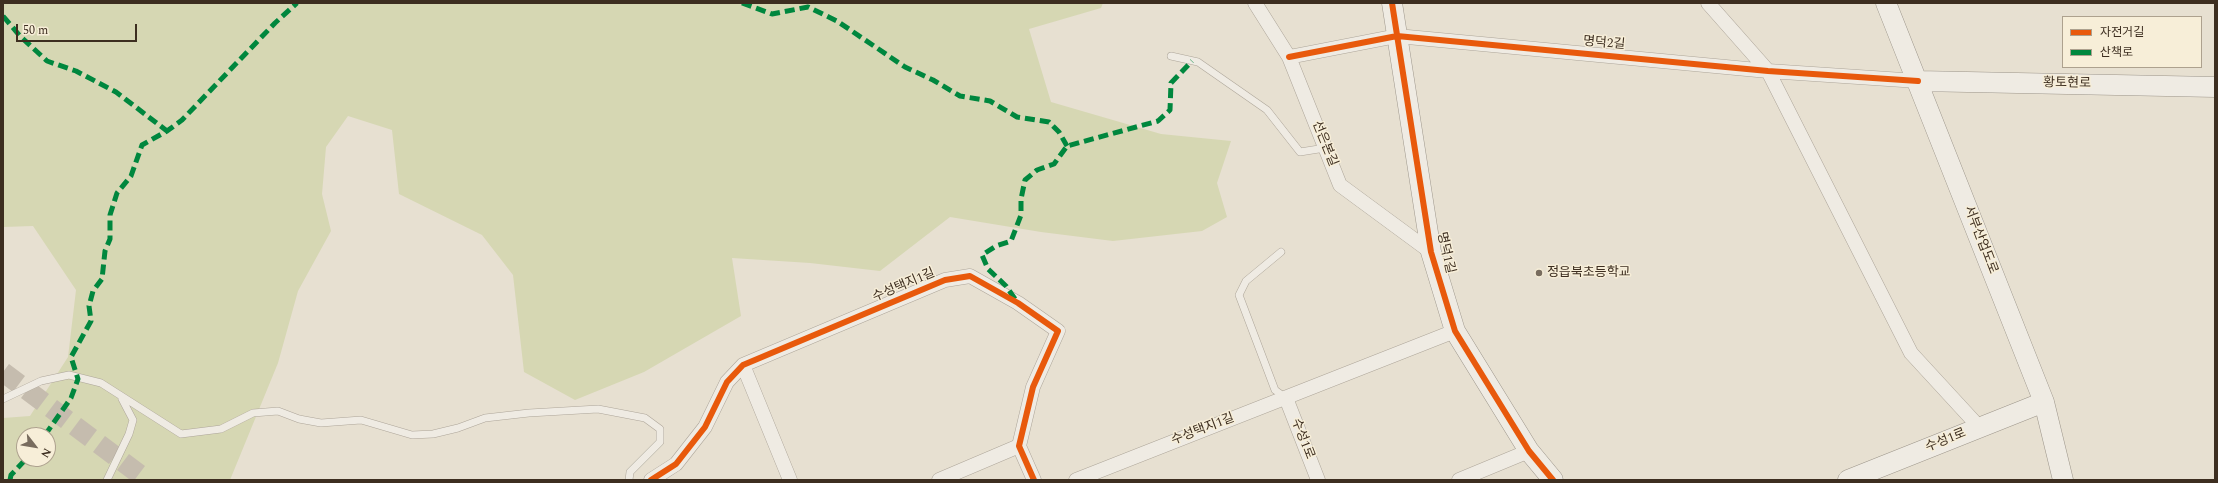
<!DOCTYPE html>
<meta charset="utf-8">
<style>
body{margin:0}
#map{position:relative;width:2218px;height:483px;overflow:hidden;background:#e7e0d1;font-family:Spectral,"Noto Sans KR",serif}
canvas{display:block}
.frame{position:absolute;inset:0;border:4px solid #3d2e20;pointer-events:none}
.legend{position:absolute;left:2062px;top:16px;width:140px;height:52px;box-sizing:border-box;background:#f7eed8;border:1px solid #ada18e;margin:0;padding:5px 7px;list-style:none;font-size:12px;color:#3d2e20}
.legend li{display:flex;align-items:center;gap:8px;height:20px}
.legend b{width:20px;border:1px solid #ada18e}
.north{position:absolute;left:16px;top:427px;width:40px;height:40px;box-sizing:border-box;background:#f7eed8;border:1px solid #ada18e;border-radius:50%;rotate:121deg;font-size:11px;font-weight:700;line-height:16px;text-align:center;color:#3d2e20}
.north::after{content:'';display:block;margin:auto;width:14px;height:18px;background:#786c5e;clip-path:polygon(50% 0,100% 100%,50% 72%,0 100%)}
.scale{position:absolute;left:16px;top:24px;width:121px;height:18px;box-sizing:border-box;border:2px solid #3d2e20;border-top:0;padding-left:5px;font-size:12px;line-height:14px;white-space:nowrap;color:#3d2e20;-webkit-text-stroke:3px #f7eed8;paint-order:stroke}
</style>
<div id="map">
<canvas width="2218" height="483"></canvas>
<div class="frame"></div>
<ul class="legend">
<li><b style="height:5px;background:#e8590c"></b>자전거길</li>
<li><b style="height:5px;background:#00873e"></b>산책로</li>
</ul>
<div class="north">N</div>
<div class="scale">50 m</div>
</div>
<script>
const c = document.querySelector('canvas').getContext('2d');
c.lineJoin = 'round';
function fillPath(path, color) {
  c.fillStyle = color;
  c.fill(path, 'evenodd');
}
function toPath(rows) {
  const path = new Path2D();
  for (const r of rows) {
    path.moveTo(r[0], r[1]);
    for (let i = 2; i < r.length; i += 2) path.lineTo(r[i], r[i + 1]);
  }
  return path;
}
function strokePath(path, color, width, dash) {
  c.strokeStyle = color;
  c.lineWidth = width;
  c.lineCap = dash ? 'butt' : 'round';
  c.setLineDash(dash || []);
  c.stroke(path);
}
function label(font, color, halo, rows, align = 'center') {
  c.font = font + ' Spectral,"Noto Sans KR",serif';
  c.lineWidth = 3;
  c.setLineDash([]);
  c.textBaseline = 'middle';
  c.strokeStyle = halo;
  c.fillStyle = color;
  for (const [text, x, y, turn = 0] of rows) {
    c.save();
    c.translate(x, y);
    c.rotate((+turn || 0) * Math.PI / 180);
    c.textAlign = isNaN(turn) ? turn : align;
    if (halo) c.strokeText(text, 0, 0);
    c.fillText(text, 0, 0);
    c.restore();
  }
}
fillPath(toPath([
 [3,3,1103,3,1101,8,1029,29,1051,102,1161,134,1231,141,1217,183,1227,217,1202,231,1113,241,1041,232,950,217,880,271,810,263,732,258,741,316,644,372,575,400,524,372,513,275,482,235,399,194,392,130,348,116,326,147,322,194,331,231,298,291,278,363,230,480,3,480,3,418,30,416,68,357,76,290,33,226,3,227],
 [24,435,48,435,48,459,24,459]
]), '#d6d7b3');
strokePath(toPath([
 [3,372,147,480]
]), '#c5bcae', 20, [20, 10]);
const lane = toPath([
 [1171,56,1198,62,1267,110,1300,152,1325,148],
 [1281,252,1246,281,1239,295,1275,390,1286,398],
 [3,399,41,381,69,375,101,383,181,434,221,429,253,413,278,411,299,419,321,423,361,420,412,435,433,434,458,428,485,418,529,413,598,409,645,418,660,429,660,442,630,472,629,480],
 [107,480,129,434,133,420,122,399]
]);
const street = toPath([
 [1255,3,1289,57,1340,185,1431,252],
 [1708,3,1768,71,1911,353,1980,428],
 [1289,57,1397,36,1768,71,1918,81],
 [743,365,790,480],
 [1286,398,1318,480],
 [651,480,676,464,705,427,727,382,743,365,945,280,970,276,1018,303,1058,331,1033,387,1019,446,1034,480],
 [939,480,1019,446],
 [1076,480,1455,331],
 [1459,480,1529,451]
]);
const secondary = toPath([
 [1392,3,1431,252,1455,331,1529,451,1553,480],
 [1886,3,2044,402,2063,480],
 [1918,81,2215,87],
 [1848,480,2044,402]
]);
strokePath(lane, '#ada599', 8);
strokePath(street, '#ada599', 15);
strokePath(secondary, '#9c958a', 21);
strokePath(lane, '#efebe3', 7);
strokePath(street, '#efebe3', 14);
strokePath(secondary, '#efebe3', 20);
strokePath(toPath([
 [742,3,772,14,808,7,837,21,905,67,933,80,960,96,990,101,1017,117,1049,122,1059,132,1067,146],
 [3,16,20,36,47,61,76,71,116,92,167,131],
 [1015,299,1006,286,988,269,982,255,996,246,1011,241,1021,215,1021,199,1025,180,1037,170,1054,164,1067,146,1158,121,1170,110,1171,83,1192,61],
 [45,435,71,398,78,379,71,357,91,321,89,306,93,291,102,279,105,251,110,239,110,215,117,193,131,176,142,145,167,131,182,120,275,23,297,3],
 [10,480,11,475,26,459]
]), '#00873e', 5, [10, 5]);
strokePath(toPath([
 [1392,3,1431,252,1455,331,1529,451,1553,480],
 [1289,57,1397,36,1768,71,1918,81],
 [651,480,676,464,705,427,727,382,743,365,945,280,970,276,1018,303,1058,331,1033,387,1019,446,1034,480]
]), '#e8590c', 6);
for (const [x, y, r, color] of [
 [1539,273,4,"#786c5e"]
]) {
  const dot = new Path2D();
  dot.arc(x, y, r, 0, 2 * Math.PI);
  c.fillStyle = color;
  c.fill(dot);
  strokePath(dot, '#f7eed8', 1.5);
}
label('13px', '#3d2e20', '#f7eed8', [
 ["명덕2길",1604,44,5],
 ["황토현로",2067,84,1],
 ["선은본길",1324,144,68],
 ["서부산업도로",1980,240,69],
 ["명덕1길",1445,253,77],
 ["수성택지1길",904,286,-23],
 ["수성택지1길",1203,430,-21],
 ["수성1로",1302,439,69],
 ["수성1로",1946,441,-22]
]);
label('13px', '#3d2e20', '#f7eed8', [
 ["정읍북초등학교",1547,273]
], 'left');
</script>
